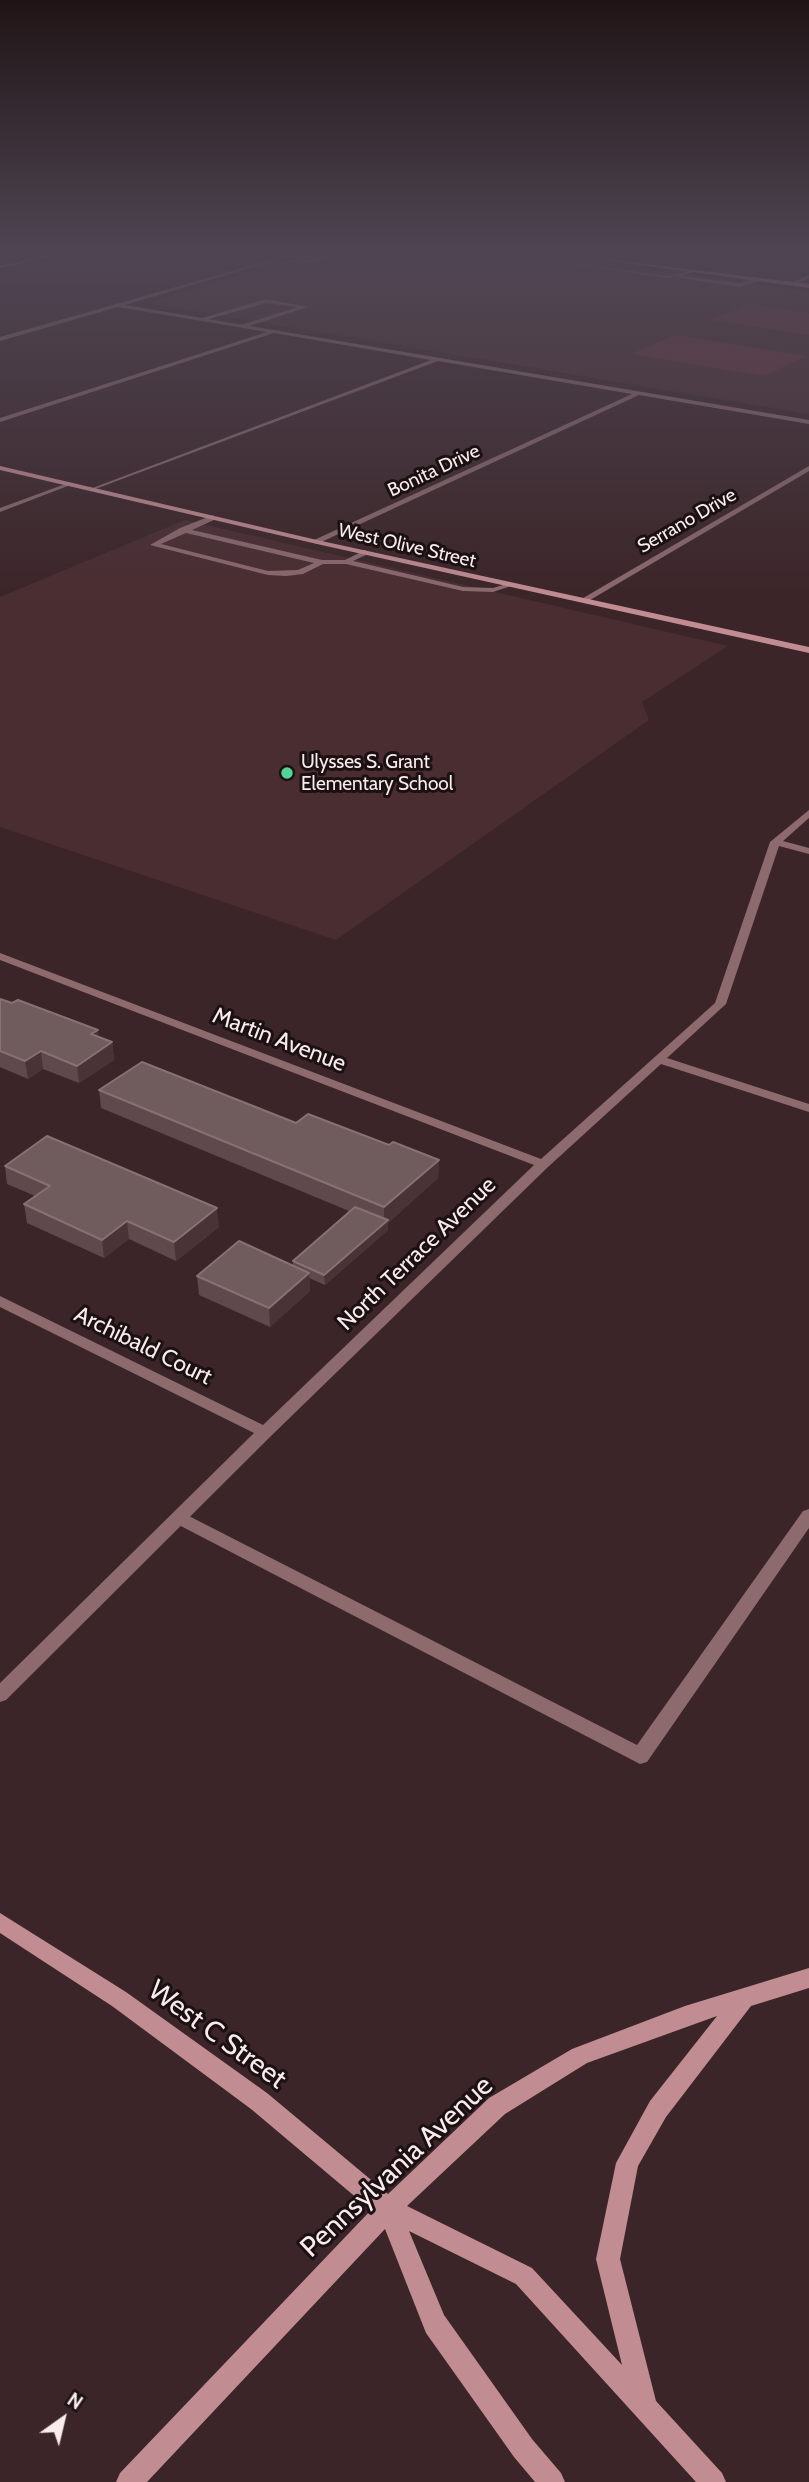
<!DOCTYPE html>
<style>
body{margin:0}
#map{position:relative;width:809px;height:2482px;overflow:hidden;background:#3b2528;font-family:Cabin,sans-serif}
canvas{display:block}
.north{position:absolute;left:28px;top:2384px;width:70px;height:70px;-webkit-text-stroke:5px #1b1113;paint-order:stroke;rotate:34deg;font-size:19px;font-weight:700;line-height:28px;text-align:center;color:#faebec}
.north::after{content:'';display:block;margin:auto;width:24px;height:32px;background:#faebec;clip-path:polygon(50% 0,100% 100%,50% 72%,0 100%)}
</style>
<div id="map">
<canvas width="809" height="2482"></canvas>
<div class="north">N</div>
</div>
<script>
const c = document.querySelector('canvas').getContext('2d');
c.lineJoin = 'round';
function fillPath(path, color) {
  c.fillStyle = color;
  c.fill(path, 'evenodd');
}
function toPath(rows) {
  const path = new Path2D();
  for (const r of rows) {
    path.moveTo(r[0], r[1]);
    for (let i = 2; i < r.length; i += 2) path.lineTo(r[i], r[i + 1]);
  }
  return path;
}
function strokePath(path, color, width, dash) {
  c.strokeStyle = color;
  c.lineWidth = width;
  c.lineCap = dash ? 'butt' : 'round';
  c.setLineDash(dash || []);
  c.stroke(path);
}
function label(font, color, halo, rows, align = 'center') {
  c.font = font + ' Cabin,sans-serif';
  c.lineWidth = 6;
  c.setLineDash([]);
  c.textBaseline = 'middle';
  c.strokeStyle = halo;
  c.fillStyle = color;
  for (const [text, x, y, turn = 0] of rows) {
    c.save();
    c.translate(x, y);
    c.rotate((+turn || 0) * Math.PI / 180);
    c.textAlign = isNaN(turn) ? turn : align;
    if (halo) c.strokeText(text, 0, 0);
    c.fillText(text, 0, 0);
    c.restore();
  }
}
fillPath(toPath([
 [305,256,554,256,809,291,809,414,146,303],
 [185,520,728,646,642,702,649,720,336,940,0,827,0,597]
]), '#492d31');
fillPath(toPath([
 [748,304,809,313,809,335,710,320],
 [675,335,806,356,764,376,631,354]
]), '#66323b');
fillPath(toPath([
 [327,256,333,256,307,263,263,263,307,261,327,256],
 [513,256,669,276,693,270,695,272,681,276,739,283,761,278,764,280,739,287,680,278,678,276,669,278,513,256],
 [809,275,809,278,793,285,788,284,809,275],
 [266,299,308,307,243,328,241,325,298,307,266,303,202,321,199,319,266,299],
 [213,515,216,519,192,530,322,560,345,560,365,550,369,552,368,554,353,561,463,587,493,588,510,583,514,585,493,592,463,591,346,564,323,564,303,574,286,576,268,575,150,545,180,528,213,515],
 [186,533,314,563,298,570,268,571,161,544,186,533],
 [809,1509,809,1528,647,1762,640,1764,173,1522,171,1518,173,1514,179,1512,185,1514,637,1745,803,1511,809,1509]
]), '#8c6a6e');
fillPath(toPath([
 [285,256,291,256,125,305,809,420,809,424,639,395,317,544,313,542,314,540,632,394,438,361,90,491,90,489,431,360,274,333,0,422,0,418,267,332,118,307,0,341,0,337,285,256],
 [809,466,809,471,585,603,578,601,809,466],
 [68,483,73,484,0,512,0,508,68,483],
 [809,810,809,818,783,841,809,848,809,854,779,846,726,1004,667,1058,809,1104,809,1112,661,1064,548,1167,271,1436,6,1700,0,1702,0,1683,254,1433,0,1307,0,1296,263,1425,534,1165,0,960,0,953,541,1159,715,1003,770,842,809,810]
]), '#8c6a6e');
fillPath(toPath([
 [46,256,53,256,0,268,0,266,46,256],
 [580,256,809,284,809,288,582,257,580,256],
 [0,466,317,540,809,647,809,653,317,544,0,470,0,466],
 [0,1913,126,1992,267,2093,388,2194,489,2098,572,2049,685,2006,809,1968,809,1988,751,2006,666,2117,638,2166,620,2259,656,2401,722,2473,726,2482,696,2482,516,2284,409,2231,444,2315,532,2439,561,2473,565,2482,535,2482,514,2457,426,2333,385,2229,147,2482,116,2482,120,2473,371,2210,251,2109,112,2006,0,1933,0,1913],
 [717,2016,650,2101,616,2163,596,2259,622,2365,532,2268,407,2206,505,2114,587,2063,717,2016]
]), '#c28c93');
fillPath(toPath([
 [0,999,112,1042,114,1060,79,1083,43,1069,28,1079,0,1067],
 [99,1090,296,1123,389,1145,439,1160,438,1178,388,1223,388,1230,325,1285,309,1278,310,1291,270,1327,199,1295,197,1276,293,1266,293,1261,349,1211,101,1108],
 [5,1166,219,1227,176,1261,129,1239,104,1258,27,1223,24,1204,35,1196,7,1184]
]), '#60494c');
fillPath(toPath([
 [98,1030,100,1047,91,1034],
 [112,1042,114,1060,79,1083,77,1066],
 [41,1051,43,1069,28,1079,25,1061],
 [439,1160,438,1178,388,1223,388,1230,325,1285,324,1275,384,1223,384,1207],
 [217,1208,219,1227,176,1261,174,1242],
 [127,1221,129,1239,104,1258,102,1240],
 [309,1273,310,1291,270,1327,269,1308]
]), '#4a3336');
const building = toPath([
 [0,999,12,1003,18,1000,98,1030,91,1034,112,1042,77,1066,41,1051,25,1061,0,1051,0,999],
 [142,1062,296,1123,308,1114,389,1145,393,1142,439,1160,384,1207,99,1090,142,1062],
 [47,1136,217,1208,174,1242,127,1221,102,1240,24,1204,50,1186,5,1166,47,1136],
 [355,1207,388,1220,324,1275,293,1261,355,1207],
 [239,1241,309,1273,269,1308,197,1276,239,1241]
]);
fillPath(building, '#705b5d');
strokePath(building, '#867174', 2);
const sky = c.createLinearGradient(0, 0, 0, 603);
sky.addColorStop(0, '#201416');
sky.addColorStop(0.42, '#4f4653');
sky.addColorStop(1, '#4f465300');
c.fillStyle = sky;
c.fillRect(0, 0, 809, 603);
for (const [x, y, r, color] of [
 [287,773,7,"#52d397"]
]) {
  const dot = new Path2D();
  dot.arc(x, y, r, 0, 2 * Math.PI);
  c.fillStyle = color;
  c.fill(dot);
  strokePath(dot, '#1b1113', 2.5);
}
label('19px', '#faebec', '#1b1113', [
 ["Bonita Drive",434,471,-25],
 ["Serrano Drive",687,521,-30],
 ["West Olive Street",407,546,13]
]);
label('19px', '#faebec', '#1b1113', [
 ["Ulysses S. Grant",301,762],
 ["Elementary School",301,784]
], 'left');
label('23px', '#faebec', '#1b1113', [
 ["Martin Avenue",279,1040,21],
 ["North Terrace Avenue",417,1254,-44],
 ["Archibald Court",143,1346,26]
]);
label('28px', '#faebec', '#1b1113', [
 ["West C Street",217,2035,36],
 ["Pennsylvania Avenue",397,2167,-43]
]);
</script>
